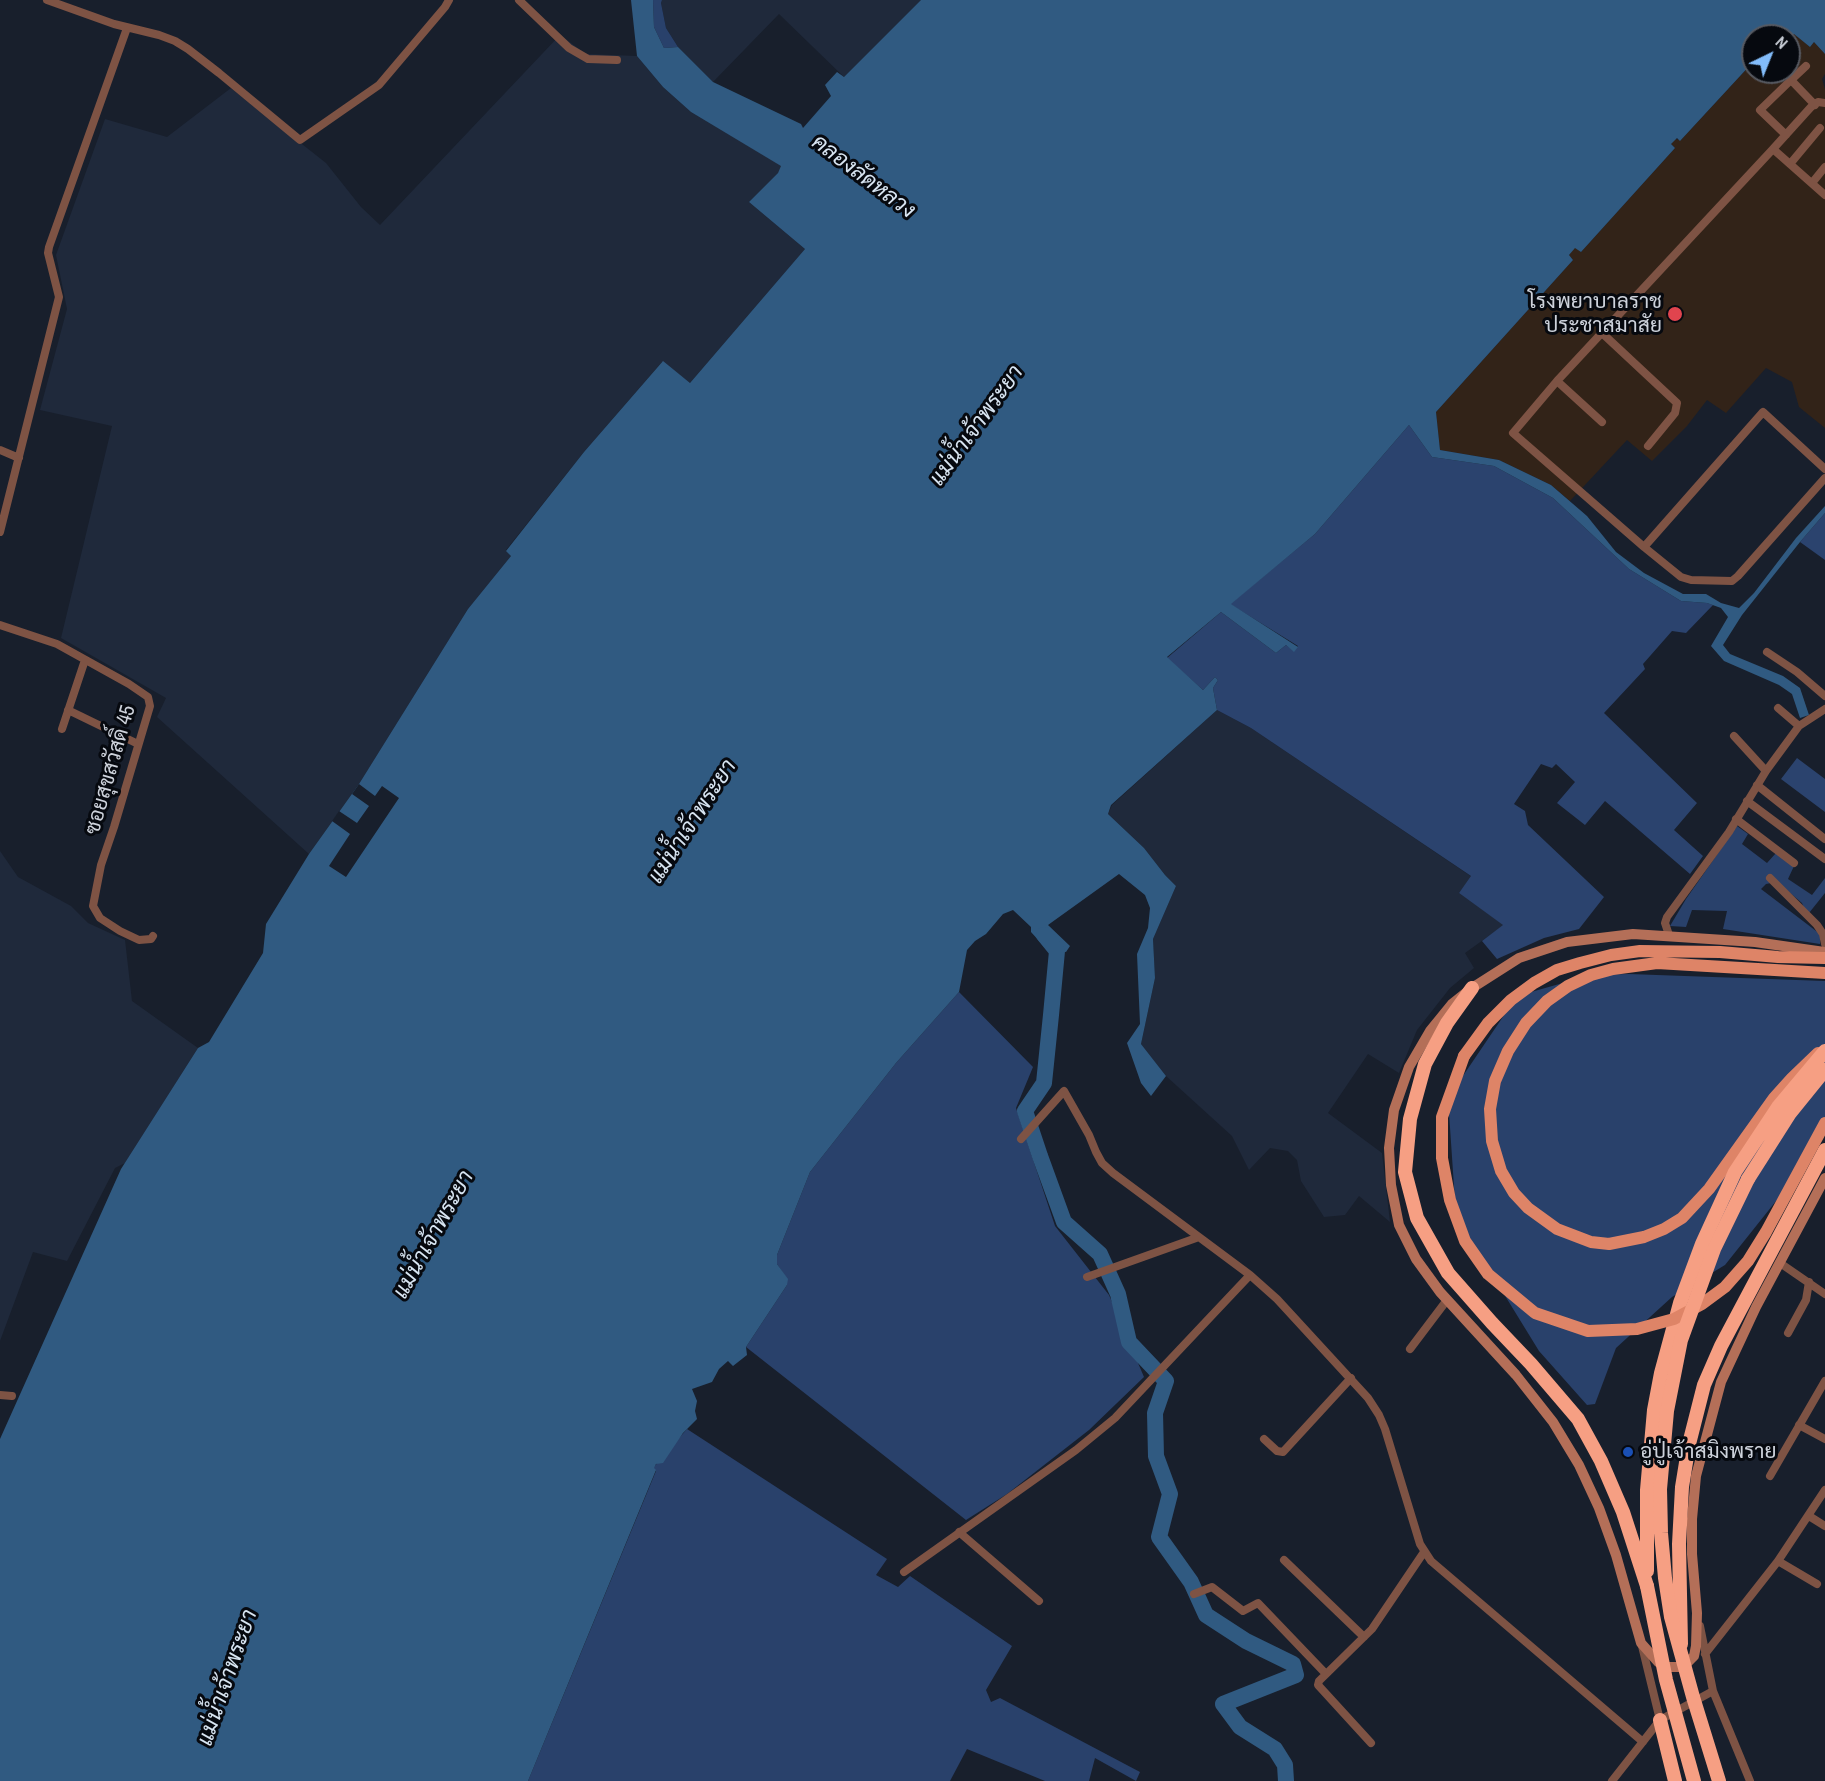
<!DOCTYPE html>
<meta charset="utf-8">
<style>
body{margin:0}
#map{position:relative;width:1825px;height:1781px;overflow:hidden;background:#181f2c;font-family:"Archivo Narrow",sans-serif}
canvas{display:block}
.north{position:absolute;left:1741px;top:24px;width:60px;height:60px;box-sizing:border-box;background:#06090f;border:2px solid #565961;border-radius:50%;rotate:43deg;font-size:16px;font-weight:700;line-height:24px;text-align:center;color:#cdd2db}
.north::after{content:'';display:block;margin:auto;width:21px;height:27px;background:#82bcfa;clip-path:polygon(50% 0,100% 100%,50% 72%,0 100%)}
</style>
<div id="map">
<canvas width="1825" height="1781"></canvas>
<div class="north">N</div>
</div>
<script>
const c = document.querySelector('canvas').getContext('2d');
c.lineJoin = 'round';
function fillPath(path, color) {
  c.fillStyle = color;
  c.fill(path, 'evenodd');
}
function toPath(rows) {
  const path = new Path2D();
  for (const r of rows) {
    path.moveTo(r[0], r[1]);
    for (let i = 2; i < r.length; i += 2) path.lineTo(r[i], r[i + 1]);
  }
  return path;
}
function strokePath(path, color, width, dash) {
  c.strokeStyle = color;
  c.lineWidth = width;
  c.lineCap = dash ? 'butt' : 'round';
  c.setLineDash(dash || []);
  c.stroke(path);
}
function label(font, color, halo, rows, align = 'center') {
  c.font = font + ' "Archivo Narrow",Sarabun,sans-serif';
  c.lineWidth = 6;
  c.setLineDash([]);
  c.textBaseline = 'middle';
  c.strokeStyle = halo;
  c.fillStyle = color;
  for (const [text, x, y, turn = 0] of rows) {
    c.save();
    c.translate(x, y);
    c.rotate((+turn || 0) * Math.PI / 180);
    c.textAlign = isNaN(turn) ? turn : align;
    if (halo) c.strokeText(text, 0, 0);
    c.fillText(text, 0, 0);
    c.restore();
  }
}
fillPath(toPath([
 [662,0,921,0,844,77,779,14,713,82,678,47,666,28,661,3],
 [560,35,586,54,637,56,663,87,691,112,782,166,778,173,749,202,805,249,690,383,662,362,584,452,506,550,511,556,468,609,359,784,309,854,157,717,166,698,61,638,112,426,40,410,67,309,56,255,105,119,167,137,231,88,326,163,361,207,380,225],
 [1217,710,1251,728,1472,877,1459,893,1504,925,1465,953,1474,968,1450,988,1417,1030,1399,1073,1368,1054,1328,1113,1382,1153,1390,1222,1359,1196,1345,1215,1324,1217,1301,1181,1297,1160,1288,1151,1270,1148,1249,1170,1232,1136,1166,1076,1141,1044,1155,978,1153,939,1176,886,1165,875,1144,848,1108,814,1112,805],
 [0,851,18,877,71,906,88,923,125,940,132,1001,198,1048,125,1163,115,1168,67,1261,33,1252,0,1341]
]), '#1f293b');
fillPath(toPath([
 [1794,33,1810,47,1814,42,1825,54,1825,74,1822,79,1825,89,1825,428,1799,407,1792,382,1766,368,1726,413,1707,400,1687,426,1652,461,1627,440,1570,501,1551,485,1499,460,1440,450,1436,412,1573,260,1569,255,1575,247,1581,252,1675,148,1671,144,1675,139,1681,140,1753,62,1753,72,1789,72,1789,38]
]), '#322318');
fillPath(toPath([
 [653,0,662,0,661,3,666,28,678,47,664,48,654,27],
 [1737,826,1748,834,1742,844,1767,863,1776,853,1794,866,1788,879,1812,895,1825,878,1825,893,1809,913,1805,911,1802,903,1777,882,1766,884,1761,889,1820,934,1820,944,1723,929,1727,911,1692,910,1686,927,1670,926,1686,899],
 [1629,974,1825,981,1825,1122,1780,1196,1725,1265,1672,1297,1616,1348,1595,1404,1587,1405,1539,1351,1456,1216,1448,1098,1517,996,1591,975],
 [959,992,1033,1067,1016,1108,1055,1226,1109,1295,1144,1377,1089,1430,1007,1494,966,1520,746,1347,787,1285,787,1279,777,1264,777,1255,810,1172,896,1063],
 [687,1429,887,1559,876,1575,898,1587,910,1576,1012,1646,986,1690,991,1702,1000,1698,1140,1772,1136,1781,1095,1758,1089,1781,1045,1781,967,1749,950,1781,528,1781,656,1471,653,1468]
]), '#29416b');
fillPath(toPath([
 [1409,425,1432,457,1494,466,1553,498,1629,569,1681,601,1707,603,1713,605,1686,633,1672,631,1643,664,1645,669,1604,713,1697,803,1674,830,1703,856,1690,874,1605,801,1585,825,1557,803,1575,782,1556,764,1552,768,1541,764,1514,804,1525,811,1528,825,1604,897,1579,929,1544,938,1497,959,1482,941,1503,925,1459,893,1471,876,1251,728,1217,710,1213,688,1218,680,1215,677,1203,690,1167,658,1221,612,1276,653,1286,645,1294,651,1298,646,1230,604,1315,534],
 [1825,513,1825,560,1800,542],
 [1797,758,1825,779,1825,812,1781,779]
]), '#2b436e');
fillPath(toPath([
 [631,0,653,0,654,27,664,48,678,47,713,82,801,124,803,128,831,96,825,85,837,72,844,77,921,0,1825,0,1825,54,1814,42,1810,47,1794,34,1789,38,1789,36,1779,34,1777,36,1753,36,1753,62,1680,141,1677,138,1671,144,1675,148,1581,252,1575,248,1569,255,1573,260,1436,412,1440,450,1499,460,1551,485,1587,516,1616,552,1644,573,1683,594,1706,594,1721,603,1739,608,1754,593,1796,538,1825,506,1825,513,1800,542,1742,615,1723,645,1730,654,1783,676,1800,688,1809,715,1800,718,1792,694,1779,685,1724,661,1711,646,1728,617,1721,608,1707,603,1681,601,1629,569,1553,498,1494,466,1432,457,1409,425,1315,534,1231,604,1298,647,1294,652,1286,645,1276,653,1221,612,1167,657,1203,690,1215,677,1218,680,1213,688,1217,710,1111,805,1108,814,1144,848,1165,875,1176,886,1153,939,1155,978,1141,1044,1166,1076,1151,1096,1141,1083,1127,1043,1140,1024,1137,954,1148,928,1150,908,1145,895,1119,874,1048,925,1070,946,1066,952,1057,951,1050,944,1040,942,1031,932,1031,927,1013,910,1003,914,986,934,975,941,967,950,959,992,896,1063,810,1172,777,1255,777,1264,788,1279,787,1285,746,1347,747,1355,733,1366,728,1361,719,1369,712,1382,692,1389,697,1401,695,1411,697,1419,683,1433,663,1463,656,1464,654,1468,656,1470,528,1781,0,1781,0,1439,121,1169,198,1048,209,1042,263,953,266,924,309,854,359,784,468,609,511,556,506,551,584,452,663,361,690,383,805,249,749,202,778,173,781,166,691,112,663,87,637,56]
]), '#305a81');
fillPath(toPath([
 [359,784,375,796,382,786,399,798,346,877,329,866,350,834,332,821,339,811,357,823,369,806,352,794]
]), '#181f2c');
strokePath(toPath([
 [1044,935,1057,951,1051,1015,1044,1083,1025,1111,1040,1156,1064,1222,1100,1254,1118,1294,1129,1342,1166,1381,1155,1413,1156,1456,1170,1494,1159,1537,1191,1582,1206,1615,1246,1641,1293,1664,1296,1675,1223,1704,1240,1727,1275,1749,1285,1765,1286,1781]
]), '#305a81', 16);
strokePath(toPath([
 [47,0,114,24,159,35,175,41,188,49,219,73,300,140,379,85,445,7,449,0],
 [519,0,569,48,588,59,617,60],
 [1806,66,1791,80,1815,105],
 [1786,135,1760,110,1791,80],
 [1773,149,1811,107,1818,102,1825,103],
 [1790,164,1820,128],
 [1812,183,1825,167],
 [1825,195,1773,149,1557,381,1513,433,1644,547,1681,577,1691,580,1732,581,1738,576,1825,478],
 [1602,333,1677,403,1675,413,1648,446],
 [1557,381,1602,422],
 [0,450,19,458],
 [0,532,59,297,48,253,49,247,127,28],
 [1644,547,1763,412,1825,469],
 [0,625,57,644,129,684,148,697,150,706,114,827,101,865,93,906,100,918,120,931,139,940,151,939,153,936],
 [1767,652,1797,672,1825,696],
 [1778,708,1799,726],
 [68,710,138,744],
 [62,729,85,660],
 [1734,736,1766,771],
 [1757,785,1825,839],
 [1747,801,1825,859],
 [1736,819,1794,863],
 [1770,878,1817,925,1823,934,1825,944],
 [1669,935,1665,923,1667,917,1729,832,1766,771,1799,726,1825,709],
 [1021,1139,1064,1091,1089,1135,1096,1152,1102,1163,1113,1173,1250,1275,1277,1299,1368,1398,1379,1415,1385,1429,1420,1544,1431,1561,1643,1742],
 [1780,1263,1825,1294],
 [1087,1277,1199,1237],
 [1788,1333,1806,1300,1809,1282],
 [1410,1349,1447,1300],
 [0,1395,12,1396],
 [1799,1425,1825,1439],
 [1264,1439,1277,1451,1283,1452,1351,1378],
 [1770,1476,1825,1381],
 [1809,1516,1825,1526],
 [959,1532,1039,1601],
 [1284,1560,1364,1637],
 [1778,1561,1817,1584],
 [904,1572,1076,1450,1115,1418,1250,1275],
 [1194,1594,1212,1587,1243,1611,1258,1603,1326,1674],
 [1700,1626,1713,1691,1750,1781],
 [1642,1646,1660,1720],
 [1705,1654,1778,1561,1825,1490],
 [1371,1743,1318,1685,1319,1681,1372,1629,1424,1552],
 [1612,1781,1660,1720,1713,1691]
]), '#7e5344', 8);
strokePath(toPath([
 [1825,952,1755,942,1633,934,1567,942,1519,958,1472,988,1452,1004,1430,1031,1409,1067,1394,1110,1389,1148,1391,1185,1399,1225,1416,1259,1440,1292,1516,1375,1553,1422,1579,1465,1599,1508,1616,1555,1641,1643,1658,1662,1668,1667,1679,1667,1687,1663,1694,1656,1696,1646,1697,1613,1692,1554,1692,1519,1696,1476,1721,1382,1756,1307,1825,1178]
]), '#b46f58', 10);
strokePath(toPath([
 [1818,1053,1792,1078,1774,1098,1709,1189,1682,1218,1664,1229,1644,1237,1609,1244,1591,1242,1557,1229,1528,1208,1514,1193,1501,1171,1492,1141,1490,1109,1495,1081,1508,1051,1526,1023,1547,1001,1568,986,1591,975,1613,969,1657,963,1825,973],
 [1464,1056,1488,1023,1511,1000,1534,983,1557,970,1580,963,1611,955,1640,951,1720,952,1778,957,1825,958]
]), '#de8467', 12);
strokePath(toPath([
 [1472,988,1447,1023,1425,1064,1410,1119,1405,1172,1417,1218,1448,1273,1492,1323,1531,1364,1578,1419,1601,1461,1623,1512,1647,1586],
 [1748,1179,1790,1113,1825,1070],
 [1647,1571,1647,1490,1654,1410,1661,1373,1680,1303,1702,1244,1735,1172,1778,1107,1825,1051],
 [1681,1644,1679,1544,1682,1487,1689,1444,1704,1385,1721,1346,1825,1150],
 [1660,1720,1675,1781]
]), '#f69f83', 14);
strokePath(toPath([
 [1464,1056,1442,1117,1442,1158,1450,1200,1465,1241,1488,1274,1535,1313,1588,1331,1637,1329,1674,1319,1702,1304,1725,1287,1748,1261,1766,1232,1825,1123]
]), '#de8467', 12);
strokePath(toPath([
 [1647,1586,1666,1680,1694,1781],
 [1719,1781,1693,1697,1671,1617,1665,1578,1661,1533,1660,1489,1667,1411,1681,1340,1714,1249,1748,1179]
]), '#f69f83', 14);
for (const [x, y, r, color] of [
 [1675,314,8,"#e0444e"],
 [1628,1452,6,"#1a4fb4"]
]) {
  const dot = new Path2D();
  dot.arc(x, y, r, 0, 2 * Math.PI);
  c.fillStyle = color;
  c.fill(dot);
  strokePath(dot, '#06090f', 2);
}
label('21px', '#cdd2db', '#06090f', [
 ["โรงพยาบาลราช",1662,302],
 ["ประชาสมาสัย",1662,326],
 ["อู่ปู่เจ้าสมิงพราย",1640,1452,"left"]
], 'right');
label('21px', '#cdd2db', '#06090f', [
 ["ซอยสุขสวัสดิ์ 45",111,770,-74]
]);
label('italic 22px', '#d8e5f2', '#06090f', [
 ["คลองลัดหลวง",863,177,37],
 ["แม่น้ำเจ้าพระยา",977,426,-54],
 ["แม่น้ำเจ้าพระยา",693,822,-57],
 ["แม่น้ำเจ้าพระยา",434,1235,-61],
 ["แม่น้ำเจ้าพระยา",228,1678,-71]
]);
</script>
